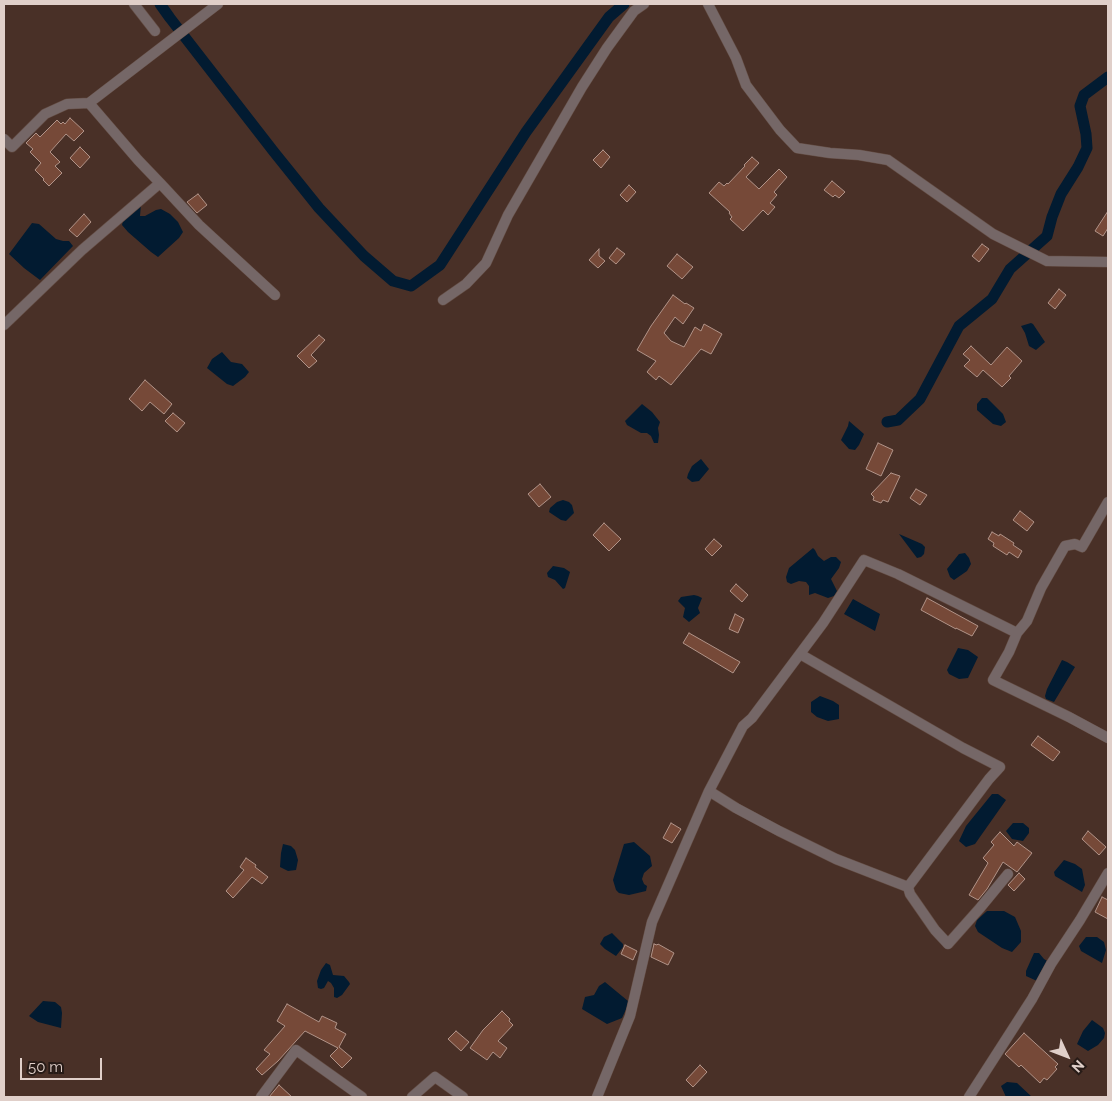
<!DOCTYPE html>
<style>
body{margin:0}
#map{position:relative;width:1112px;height:1101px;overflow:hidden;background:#493027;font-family:Raleway,sans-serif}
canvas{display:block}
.frame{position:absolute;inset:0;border:5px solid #e0cfc9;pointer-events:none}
.north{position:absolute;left:1042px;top:1031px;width:50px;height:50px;-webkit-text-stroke:4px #271b17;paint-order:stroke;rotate:133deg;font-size:14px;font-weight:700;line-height:20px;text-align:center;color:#e0cfc9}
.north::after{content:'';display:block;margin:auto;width:18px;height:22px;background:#e0cfc9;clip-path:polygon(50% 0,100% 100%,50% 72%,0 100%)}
.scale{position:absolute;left:20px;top:1058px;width:82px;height:22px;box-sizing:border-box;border:2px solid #e0cfc9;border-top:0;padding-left:6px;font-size:15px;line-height:18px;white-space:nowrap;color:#e0cfc9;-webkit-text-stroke:4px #271b17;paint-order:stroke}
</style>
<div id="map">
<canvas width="1112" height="1101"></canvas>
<div class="frame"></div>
<div class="north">N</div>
<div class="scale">50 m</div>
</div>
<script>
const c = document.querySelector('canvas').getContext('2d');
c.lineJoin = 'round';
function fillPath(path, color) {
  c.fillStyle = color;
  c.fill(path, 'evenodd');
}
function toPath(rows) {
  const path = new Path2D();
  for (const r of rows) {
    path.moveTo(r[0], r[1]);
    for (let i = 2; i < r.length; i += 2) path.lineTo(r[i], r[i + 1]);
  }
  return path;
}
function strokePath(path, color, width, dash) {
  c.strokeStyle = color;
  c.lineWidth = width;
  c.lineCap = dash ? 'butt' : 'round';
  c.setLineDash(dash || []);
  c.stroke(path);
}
fillPath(toPath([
 [141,204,140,216,145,216,156,210,161,209,170,214,178,222,183,232,179,238,158,257,151,252,128,232,122,225,123,221],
 [32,223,39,224,56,239,63,241,69,241,73,246,40,280,24,268,9,254],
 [1031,323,1033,324,1045,342,1036,350,1029,346,1025,333,1021,326],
 [222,352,231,362,242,364,249,372,245,377,233,386,227,384,207,368,212,359],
 [982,398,987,398,1003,414,1006,422,1001,426,993,424,977,410,977,404],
 [642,404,652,412,660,422,658,428,659,435,658,443,654,443,651,436,647,433,641,433,627,425,625,421],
 [849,421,864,434,859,445,855,450,849,449,841,440,848,426],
 [701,459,709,469,699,481,692,482,687,478,688,474,692,466],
 [563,500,569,502,572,505,574,513,566,521,561,520,549,512,550,508,557,502],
 [899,534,922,544,925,547,924,554,921,557,917,558],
 [813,548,815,550,818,556,824,561,831,557,836,557,841,562,839,568,831,579,837,591,834,596,828,598,815,593,809,595,809,586,806,582,799,581,791,584,787,582,786,577,789,568],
 [965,553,969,558,971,564,967,571,954,580,950,577,947,569,959,554],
 [553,566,564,568,570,572,565,588,563,589,555,580,548,577,547,573],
 [694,595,698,596,702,598,698,608,700,613,689,622,683,617,685,608,678,601,681,597],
 [853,599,880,614,875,631,844,614],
 [958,648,968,650,978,657,968,678,959,679,949,674,947,670],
 [1062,660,1067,662,1075,667,1054,702,1046,699,1045,696,1047,689],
 [820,696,833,701,839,705,839,719,828,721,817,717,811,712,811,702],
 [992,794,998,794,1006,800,975,844,966,847,959,841,966,826],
 [1013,823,1023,823,1029,828,1029,833,1023,841,1012,839,1006,831],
 [634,842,650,856,652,866,644,873,642,879,644,884,647,886,646,891,629,895,619,893,616,890,613,880,624,844],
 [283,844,291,846,295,850,298,860,296,870,288,871,280,867,281,853],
 [1064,860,1075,864,1082,869,1085,885,1082,892,1055,876,1054,872],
 [987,911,1004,911,1015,917,1021,931,1021,942,1012,952,1002,948,978,932,975,926,977,920],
 [612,933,623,944,623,947,616,956,605,949,600,944,604,937],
 [1086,937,1097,937,1104,942,1106,950,1102,963,1081,951,1079,946],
 [1034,953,1039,953,1044,959,1049,962,1037,981,1026,976,1026,971],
 [326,963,330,965,333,975,344,976,349,982,350,984,342,995,337,998,334,997,334,988,331,983,328,981,324,988,321,989,318,988,317,981,321,970],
 [605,982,628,1001,628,1005,622,1018,607,1024,582,1009,585,997,594,995,599,986],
 [43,1001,55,1002,61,1007,62,1013,61,1028,38,1022,29,1016],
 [1092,1020,1103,1028,1105,1033,1104,1038,1098,1045,1088,1051,1077,1044,1083,1031],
 [1007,1082,1017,1083,1032,1097,1006,1097,1001,1086]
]), '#021b31');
strokePath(toPath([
 [160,4,170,18,274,152,319,208,364,256,393,281,411,286,440,265,526,132,609,17,624,4],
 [887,422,898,420,920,399,959,326,992,299,1010,269,1047,236,1052,217,1061,194,1078,167,1087,148,1086,134,1080,106,1084,95,1108,77]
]), '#021b31', 11);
const building = toPath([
 [70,118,84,131,74,141,66,134,50,152,60,162,55,166,62,173,49,186,43,180,44,179,35,170,41,163,30,152,33,149,26,143,36,133,40,137,57,120,61,124,63,122,65,124,70,118],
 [80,147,90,157,80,168,70,158,80,147],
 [603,150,610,157,601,168,593,160,603,150],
 [752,157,759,163,746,177,759,189,779,169,787,177,774,192,777,195,770,203,775,207,768,215,763,210,743,231,730,219,732,217,729,213,730,212,709,193,719,182,724,186,727,183,728,184,745,166,744,165,752,157],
 [832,181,845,192,839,198,835,195,833,197,824,190,832,181],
 [629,185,636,192,627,202,620,195,629,185],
 [198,194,207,205,197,213,187,202,198,194],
 [1108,211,1108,228,1103,236,1095,231,1108,211],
 [84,214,91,222,77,237,69,230,84,214],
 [982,244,989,249,979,262,972,256,982,244],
 [617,248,625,254,616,264,609,258,617,248],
 [599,249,599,256,605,261,598,268,589,260,599,249],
 [677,254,693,267,682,279,667,266,677,254],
 [1059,289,1066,295,1055,309,1048,303,1059,289],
 [673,295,685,304,686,303,694,308,683,324,675,317,664,333,671,341,684,347,695,327,701,331,704,324,722,334,711,354,701,349,671,385,659,376,656,380,647,372,656,361,637,350,651,326,673,295],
 [319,335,325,340,311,355,317,361,309,368,297,356,319,335],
 [971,346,991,365,1007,347,1022,361,1009,376,1011,378,1002,387,983,370,977,377,964,366,970,360,963,354,971,346],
 [145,380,172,404,164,414,150,402,142,411,129,399,145,380],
 [173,413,185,423,177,432,165,421,173,413],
 [878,443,893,450,881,476,866,469,878,443],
 [891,473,900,476,888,502,883,500,881,503,873,500,874,497,871,494,891,473],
 [540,484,551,497,539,507,528,494,540,484],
 [916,489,927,495,920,505,910,498,916,489],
 [1020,511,1034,522,1027,531,1013,520,1020,511],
 [604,523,621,539,609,551,593,535,604,523],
 [992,532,999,536,1000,534,1014,543,1013,545,1022,551,1018,558,1009,552,1007,555,993,546,994,543,988,539,992,532],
 [714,539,722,546,712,556,705,549,714,539],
 [736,584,748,595,742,602,730,591,736,584],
 [927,598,978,626,972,636,956,628,956,629,921,610,927,598],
 [735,614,744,619,738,633,729,629,735,614],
 [689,633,740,662,733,673,683,643,689,633],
 [1038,736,1060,752,1053,761,1031,745,1038,736],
 [671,823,681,829,672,843,663,838,671,823],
 [1088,831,1106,847,1099,855,1082,839,1088,831],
 [1000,832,1014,846,1017,842,1032,853,1017,872,1003,862,987,889,978,900,969,895,988,863,983,858,994,845,991,842,1000,832],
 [246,858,256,865,255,867,268,877,262,884,252,877,233,898,226,891,244,870,240,867,246,858],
 [1019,873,1025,879,1014,891,1008,885,1019,873],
 [1102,897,1108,900,1108,919,1095,912,1102,897],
 [654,944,657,945,658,944,674,953,668,965,651,957,654,944],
 [625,945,637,951,633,960,621,954,625,945],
 [287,1004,319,1022,322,1016,337,1023,335,1028,346,1034,339,1047,352,1058,342,1068,330,1056,338,1048,305,1031,278,1061,262,1075,256,1069,270,1054,264,1050,285,1026,277,1021,287,1004],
 [502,1011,510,1019,509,1021,513,1025,498,1041,507,1048,500,1058,493,1052,487,1060,470,1048,483,1030,502,1011],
 [456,1031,469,1042,461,1051,448,1039,456,1031],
 [1024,1033,1058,1064,1055,1067,1057,1069,1047,1080,1044,1078,1040,1083,1021,1065,1019,1067,1005,1054,1024,1033],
 [700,1065,707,1072,693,1087,686,1080,700,1065],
 [279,1085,292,1097,269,1097,279,1085]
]);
fillPath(building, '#764938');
strokePath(building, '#b19388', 1);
const street = toPath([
 [134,4,155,31],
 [708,4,736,58,746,85,780,130,797,148,830,153,859,155,888,160,993,234,1047,261,1108,262],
 [4,139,12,147,45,114,67,104,89,103],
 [160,183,199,225,275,295],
 [443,300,466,284,486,263,508,215,582,87,607,48,634,11,644,4],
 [4,325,82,250,160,183,138,160,89,103,218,4],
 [1108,502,1082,547,1075,544,1065,546,1041,588,1027,621,1017,633,1009,652,993,680,1069,717,1108,738],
 [800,654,963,748,1000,767,989,779,908,887],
 [709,791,743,726,752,718,823,623,864,560,898,574,1017,633],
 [908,887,910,894,935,930,948,944,980,908,1008,874],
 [261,1097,296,1050,362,1097],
 [412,1097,435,1077,463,1097],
 [597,1097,630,1016,652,922,709,791,736,808,779,831,836,859,908,887],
 [969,1097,1032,999,1051,964,1080,920,1108,873]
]);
strokePath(street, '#644d44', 11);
strokePath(street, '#756767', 10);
</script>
